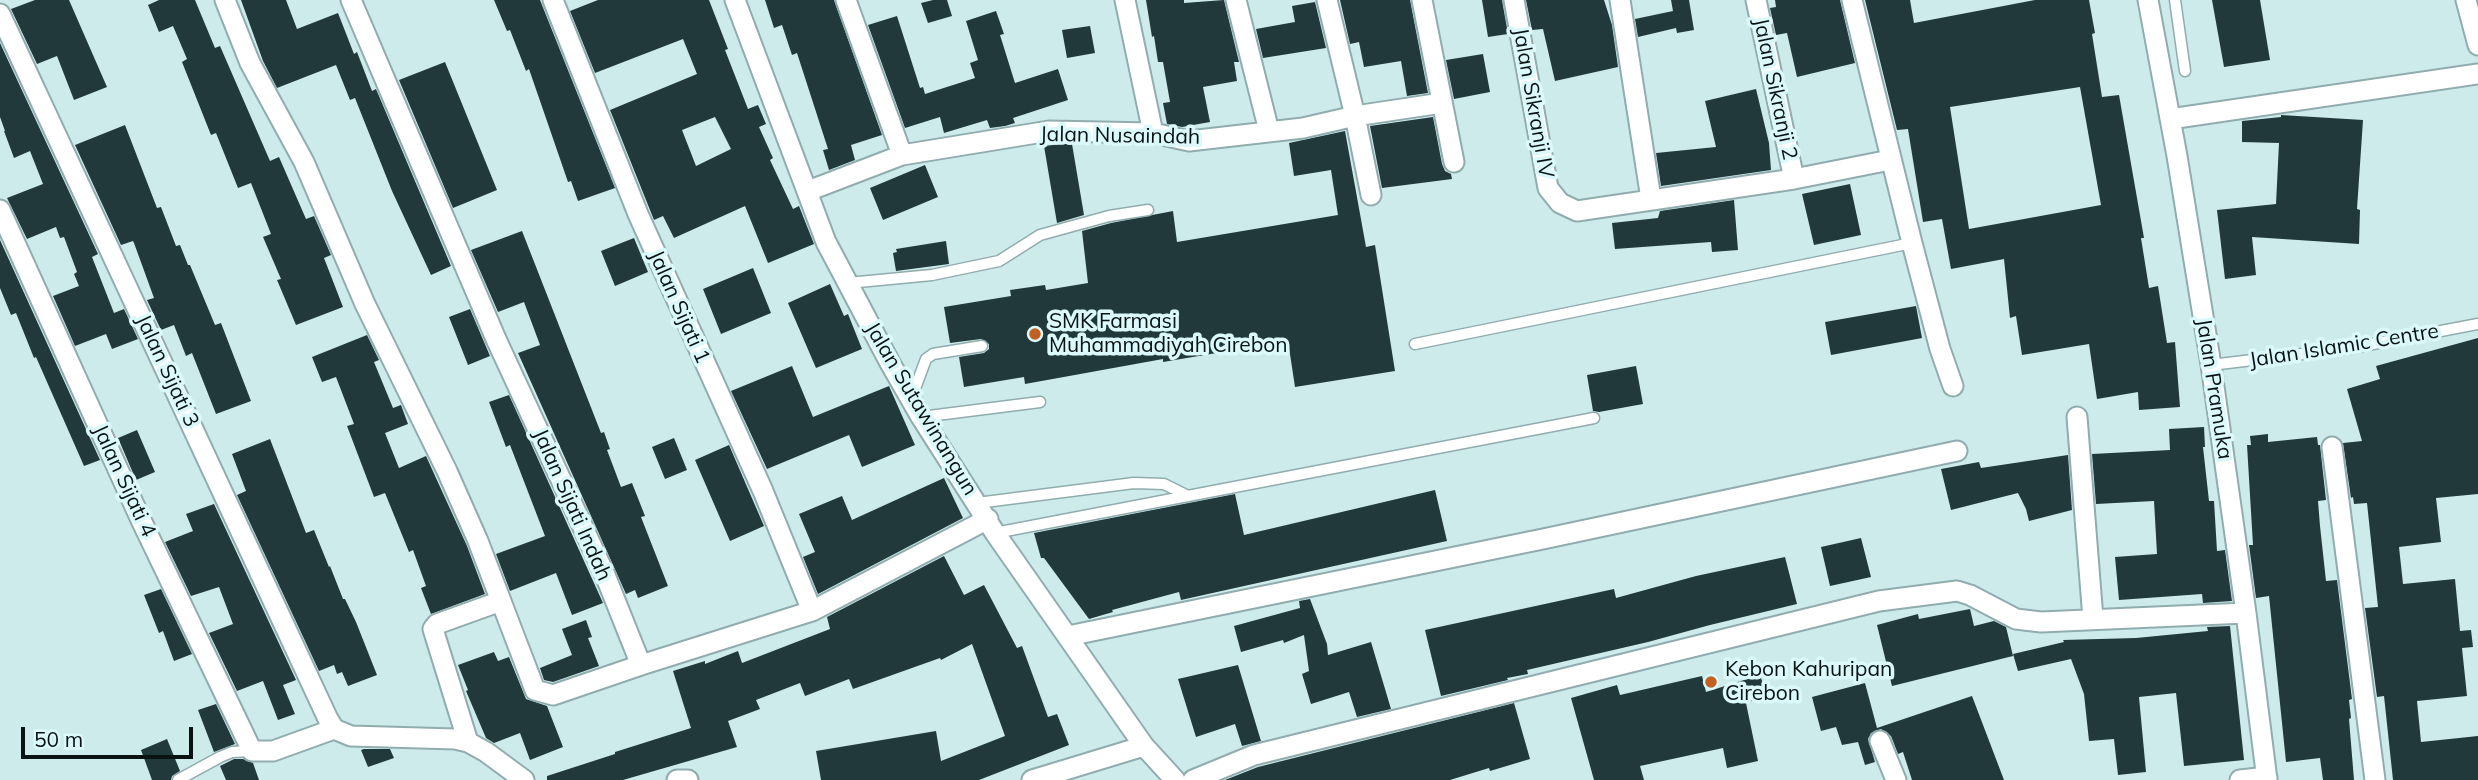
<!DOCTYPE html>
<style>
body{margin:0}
#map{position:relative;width:2478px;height:780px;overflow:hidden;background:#ceebec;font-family:Mulish,sans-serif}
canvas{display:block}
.scale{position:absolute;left:21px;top:727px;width:172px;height:32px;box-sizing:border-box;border:4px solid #091314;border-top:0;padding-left:9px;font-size:21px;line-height:24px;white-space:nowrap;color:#091314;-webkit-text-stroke:5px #dbf8fa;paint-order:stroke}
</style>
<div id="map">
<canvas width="2478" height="780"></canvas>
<div class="scale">50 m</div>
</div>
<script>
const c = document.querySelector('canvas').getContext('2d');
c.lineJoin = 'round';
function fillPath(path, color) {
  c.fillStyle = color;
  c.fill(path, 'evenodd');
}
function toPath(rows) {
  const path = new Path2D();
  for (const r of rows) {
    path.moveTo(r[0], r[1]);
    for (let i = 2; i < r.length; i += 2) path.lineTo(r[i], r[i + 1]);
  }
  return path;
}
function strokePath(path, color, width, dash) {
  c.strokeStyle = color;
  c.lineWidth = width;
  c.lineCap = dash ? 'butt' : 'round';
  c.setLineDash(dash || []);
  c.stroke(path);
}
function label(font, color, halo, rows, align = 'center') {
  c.font = font + ' Mulish,sans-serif';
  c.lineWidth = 7;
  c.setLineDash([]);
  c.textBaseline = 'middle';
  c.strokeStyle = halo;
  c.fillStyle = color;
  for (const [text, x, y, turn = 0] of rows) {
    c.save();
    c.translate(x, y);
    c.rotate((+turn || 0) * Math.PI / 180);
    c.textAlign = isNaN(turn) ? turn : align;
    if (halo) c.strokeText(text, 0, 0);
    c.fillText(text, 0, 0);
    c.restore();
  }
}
fillPath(toPath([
 [35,0,69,0,107,87,74,100,57,56,37,64,11,9],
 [159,0,195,0,215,48,220,46,270,161,279,157,306,219,314,216,331,255,324,258,343,307,296,325,277,280,281,279,263,237,271,234,251,183,238,188,216,133,211,135,182,62,187,59,173,26,159,32,148,5],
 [241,0,286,0,297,29,338,13,354,54,357,52,372,91,376,89,451,266,431,275,392,191,355,98,350,100,336,65,277,88,263,61],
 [494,0,540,0,615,188,578,201,571,181,568,182,529,69,526,71,510,30,507,31],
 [598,0,709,0,728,49,725,50,748,109,758,105,766,124,759,127,773,158,770,160,793,209,799,206,814,244,768,263,745,206,674,238,663,216,654,220,610,110,697,74,683,39,595,73,570,11],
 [715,117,731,149,696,166,682,130],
 [765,0,834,0,882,135,851,145,855,160,829,170,823,150,828,149,797,53,792,55,782,25,774,28],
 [933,0,947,0,952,16,928,23,921,3],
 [1146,0,1184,0,1184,3,1224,0,1239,62,1234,62,1237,81,1203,87,1210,122,1182,127,1167,124,1163,103,1170,102,1163,62,1158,62,1154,36,1152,37],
 [1340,0,1410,0,1428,93,1407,96,1401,61,1364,67,1359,42,1350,44],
 [1482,0,1502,0,1508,34,1488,37],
 [1526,0,1604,0,1612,25,1618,67,1555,81,1543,29,1532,30],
 [1671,0,1689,0,1694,30,1677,33,1676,28,1638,37,1635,19,1673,11],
 [1775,0,1840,0,1855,63,1797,77,1787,33,1776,35,1770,8,1776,7],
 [1865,0,1910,0,1914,23,2035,0,2089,0,2095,33,2092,34,2102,97,2119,95,2144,238,2141,238,2149,288,2158,286,2167,343,2175,342,2180,407,2139,410,2138,392,2097,399,2089,344,2022,355,2016,316,2010,318,2004,259,1951,269,1942,219,1923,222,1908,129,1897,130],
 [2080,87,2101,205,1969,229,1950,107],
 [2212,0,2260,0,2270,60,2224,67],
 [1315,2,1326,48,1263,58,1256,29,1295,22,1292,6],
 [996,11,1004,34,1000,35,1015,83,1058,69,1068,100,1013,118,1015,123,1005,126,990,128,987,120,944,133,940,117,905,128,868,25,897,16,920,88,923,87,925,94,975,78,970,63,978,60,966,21],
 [1090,26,1095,53,1067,58,1062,30],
 [0,43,98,254,92,257,114,313,124,309,138,339,112,349,106,334,75,346,53,296,79,286,74,274,77,272,64,237,60,238,56,227,27,239,7,198,43,184,30,151,14,158,4,131,5,131,0,117],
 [1483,54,1490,92,1454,99,1446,60],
 [445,62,497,190,453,208,399,80],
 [1756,89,1769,143,1771,170,1661,186,1656,153,1716,147,1705,101],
 [2281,115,2363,120,2357,209,2360,210,2359,244,2252,237,2256,275,2225,279,2217,210,2276,204,2279,143,2242,142,2242,121,2281,117],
 [1433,117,1442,164,1445,171,1451,174,1452,179,1382,188,1370,126],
 [125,125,157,208,161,207,176,246,180,245,188,265,190,265,215,325,221,323,251,401,216,414,192,353,186,356,174,325,161,330,147,300,154,298,134,243,133,241,121,245,75,145],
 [1345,131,1366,247,1375,245,1395,371,1295,387,1288,341,1163,362,1163,359,1025,384,1024,377,964,387,959,357,984,353,989,349,989,344,981,339,950,343,944,307,1011,296,1010,290,1045,285,1046,290,1088,283,1082,231,1111,223,1173,211,1177,242,1338,215,1331,170,1294,176,1289,143],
 [1062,144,1072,144,1084,215,1057,223,1044,146],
 [925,165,938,197,883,220,870,188],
 [1850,184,1861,235,1814,245,1802,194],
 [1734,200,1738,250,1712,252,1711,242,1615,249,1612,223,1658,218,1660,211],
 [522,231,601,433,604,432,610,449,607,450,621,487,632,483,645,516,641,517,668,586,638,598,635,590,626,594,518,353,540,345,524,302,498,312,471,250],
 [634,238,648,272,615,286,601,251],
 [0,240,100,460,84,466,36,357,34,358,16,313,11,315,0,288],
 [946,241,949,264,896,271,893,253,897,252,896,249],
 [753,268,771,313,721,334,703,289],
 [830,284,844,316,848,314,862,349,816,368,788,303],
 [1916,306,1922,338,1831,355,1825,322],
 [470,309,490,356,468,365,449,317],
 [367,335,379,360,374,362,393,408,401,405,408,424,385,433,399,468,426,456,467,546,485,594,431,614,421,588,426,586,413,550,409,552,385,493,374,497,347,426,354,424,336,377,322,382,312,357],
 [2478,338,2478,494,2436,498,2441,542,2399,547,2403,584,2455,579,2460,631,2471,630,2473,647,2462,648,2467,696,2417,701,2421,742,2478,736,2478,780,2393,780,2384,696,2377,697,2365,608,2378,607,2367,503,2354,504,2353,497,2351,498,2343,443,2362,441,2347,389,2380,379,2376,366],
 [792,366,813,417,889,386,915,445,862,467,849,435,767,469,731,391],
 [1636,366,1643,404,1599,412,1593,411,1587,375],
 [509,395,603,603,572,615,556,573,510,591,496,554,545,536,510,445,506,447,489,402],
 [2204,427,2205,447,2203,447,2209,501,2214,501,2217,551,2225,550,2232,601,2203,603,2202,594,2119,600,2115,557,2157,554,2154,501,2096,504,2092,454,2170,450,2169,429],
 [137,430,155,472,136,480,118,438],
 [2268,434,2268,442,2317,437,2318,445,2320,445,2326,500,2318,501,2320,526,2326,581,2337,580,2352,699,2349,700,2351,718,2349,719,2354,780,2323,780,2320,758,2286,762,2269,596,2256,598,2249,545,2253,545,2247,445,2251,445,2250,436],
 [674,438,687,470,665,479,652,447],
 [270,439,306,533,314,530,329,567,330,566,343,599,345,599,356,622,377,675,348,686,342,672,337,674,334,665,319,671,237,495,246,491,232,454],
 [729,445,764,526,730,541,695,460],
 [2068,455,2072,510,2029,521,2026,509,2018,493,1951,510,1941,469,1979,462,1981,468],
 [944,478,963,518,818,594,803,557,815,552,799,514,842,496,852,520],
 [1435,490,1447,541,1181,600,1179,592,1112,610,1113,612,1089,619,1044,558,1041,558,1034,533,1235,494,1244,535],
 [214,504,296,680,283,685,295,714,278,720,263,681,237,691,209,633,233,624,219,587,191,596,165,542,193,531,186,514],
 [1861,538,1871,577,1830,586,1821,547],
 [944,556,964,595,984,585,1017,648,1022,646,1048,717,1057,714,1069,745,979,780,821,780,816,751,936,731,941,761,1005,736,972,644,941,660,940,658,853,689,849,679,805,696,800,683,756,700,760,709,728,721,737,747,623,780,547,780,547,776,615,754,615,752,691,728,673,671,705,661,705,664,738,651,742,663,830,629,827,617],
 [1785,557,1797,604,1710,625,1648,642,1527,670,1528,674,1507,678,1508,680,1441,696,1425,630,1614,589,1616,598,1696,576],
 [161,589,192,654,174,661,163,631,159,633,144,595],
 [1310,599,1327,644,1328,655,1371,642,1391,709,1357,717,1349,692,1311,704,1302,674,1309,671,1304,635,1284,643,1283,640,1241,652,1234,626,1300,608,1299,601],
 [1970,609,1974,626,1994,621,2006,627,2013,656,1892,686,1877,625,1918,614,1919,619],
 [586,620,592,637,588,638,599,666,553,682,544,680,540,668,572,655,562,629],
 [2230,626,2244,760,2184,766,2176,693,2139,697,2146,772,2118,775,2114,739,2089,741,2084,694,2071,659,2018,671,2013,654,2064,642,2063,640,2136,638,2208,631,2207,627],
 [494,652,498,661,509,657,526,699,547,706,563,747,530,760,520,733,494,743,486,738,466,691,468,690,458,665],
 [1238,665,1261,741,1242,746,1235,724,1196,737,1178,679],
 [1760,675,1767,696,1746,703,1758,761,1727,768,1723,748,1640,766,1644,780,1594,780,1571,698,1617,685,1620,695,1702,676,1706,692],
 [1865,683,1877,728,1972,696,2004,780,1912,780,1903,752,1898,754,1891,736,1881,729,1871,733,1868,739,1875,762,1865,765,1858,742,1842,745,1836,727,1821,731,1812,697],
 [1514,703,1530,759,1490,771,1489,768,1450,780,1225,780,1258,767],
 [216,704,235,744,214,752,198,710],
 [167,739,180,771,172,776,171,780,152,780,141,750],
 [364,749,390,749,394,758,368,767,361,750],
 [234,759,243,759,253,763,259,780,226,780,220,766]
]), '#21393b');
const service = toPath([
 [2175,0,2185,71],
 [848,283,932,275,999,261,1040,235,1109,216,1148,210],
 [1415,344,1912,243],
 [2211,365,2352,348,2478,324],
 [908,394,916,386,926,359,933,354,982,346],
 [921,417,1040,402],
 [977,503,1134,483,1164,484,1188,496],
 [995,533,1594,418],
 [178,780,220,757,232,752,251,751]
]);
const minor = toPath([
 [225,0,250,63,304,162,365,304,447,471,478,541,535,690,553,695,641,665],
 [351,0,496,339,605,575,641,665,812,611,988,519],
 [553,0,638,214,763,491,812,611],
 [735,0,826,242,890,363,921,417,995,533,1144,746,1175,780],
 [846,0,902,155],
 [1125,0,1153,133],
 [1236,0,1269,131],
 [1327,0,1355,116,1371,195],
 [1422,0,1454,162],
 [1514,0,1548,188,1560,203,1577,211,1794,179,1890,160],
 [1620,0,1651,199],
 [1756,0,1794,179],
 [1852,0,1912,243,1940,349,1953,386],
 [2148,0,2177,156,2211,365,2246,613,2267,780],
 [2466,0,2478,45],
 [0,14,328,719,334,729],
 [2170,119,2478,74],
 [808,191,902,155,1049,131,1153,133,1189,141,1303,128,1355,116,1442,103],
 [0,210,141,520,252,751,273,751,334,729,351,736,455,739,468,742,486,752,524,780],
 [2077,417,2093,619],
 [2332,447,2375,780],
 [1068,636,1543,539,1957,451],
 [1880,741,1896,780],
 [468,742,433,629,437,624,501,601],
 [677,780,688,780],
 [1032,780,1144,746],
 [1193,780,1254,755,1879,601,1957,591,1970,595,2016,619,2041,622,2246,613],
 [2240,780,2267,777]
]);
strokePath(service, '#91acae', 13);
strokePath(minor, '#91acae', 23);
strokePath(service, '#fff', 10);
strokePath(minor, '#fff', 19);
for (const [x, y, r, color] of [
 [1035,334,7,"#c26022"],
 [1711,682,7,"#c26022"]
]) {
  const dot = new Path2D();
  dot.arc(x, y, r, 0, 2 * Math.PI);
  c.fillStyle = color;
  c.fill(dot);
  strokePath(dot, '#dbf8fa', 2.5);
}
label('21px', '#091314', '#dbf8fa', [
 ["Jalan Sikranji 2",1775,89,78],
 ["Jalan Sikranji IV",1533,103,80],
 ["Jalan Nusaindah",1120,136,1],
 ["Jalan Sijati 1",679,307,66],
 ["Jalan Islamic Centre",2344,346,-9],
 ["Jalan Sijati 3",167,371,65],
 ["Jalan Pramuka",2214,389,81],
 ["Jalan Sutawinangun",921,409,59],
 ["Jalan Sijati 4",124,481,65],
 ["Jalan Sijati Indah",572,505,66]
]);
label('21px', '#091314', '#dbf8fa', [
 ["SMK Farmasi",1049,322],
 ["Muhammadiyah Cirebon",1049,346],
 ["Kebon Kahuripan",1725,670],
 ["Cirebon",1725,694]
], 'left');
</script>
